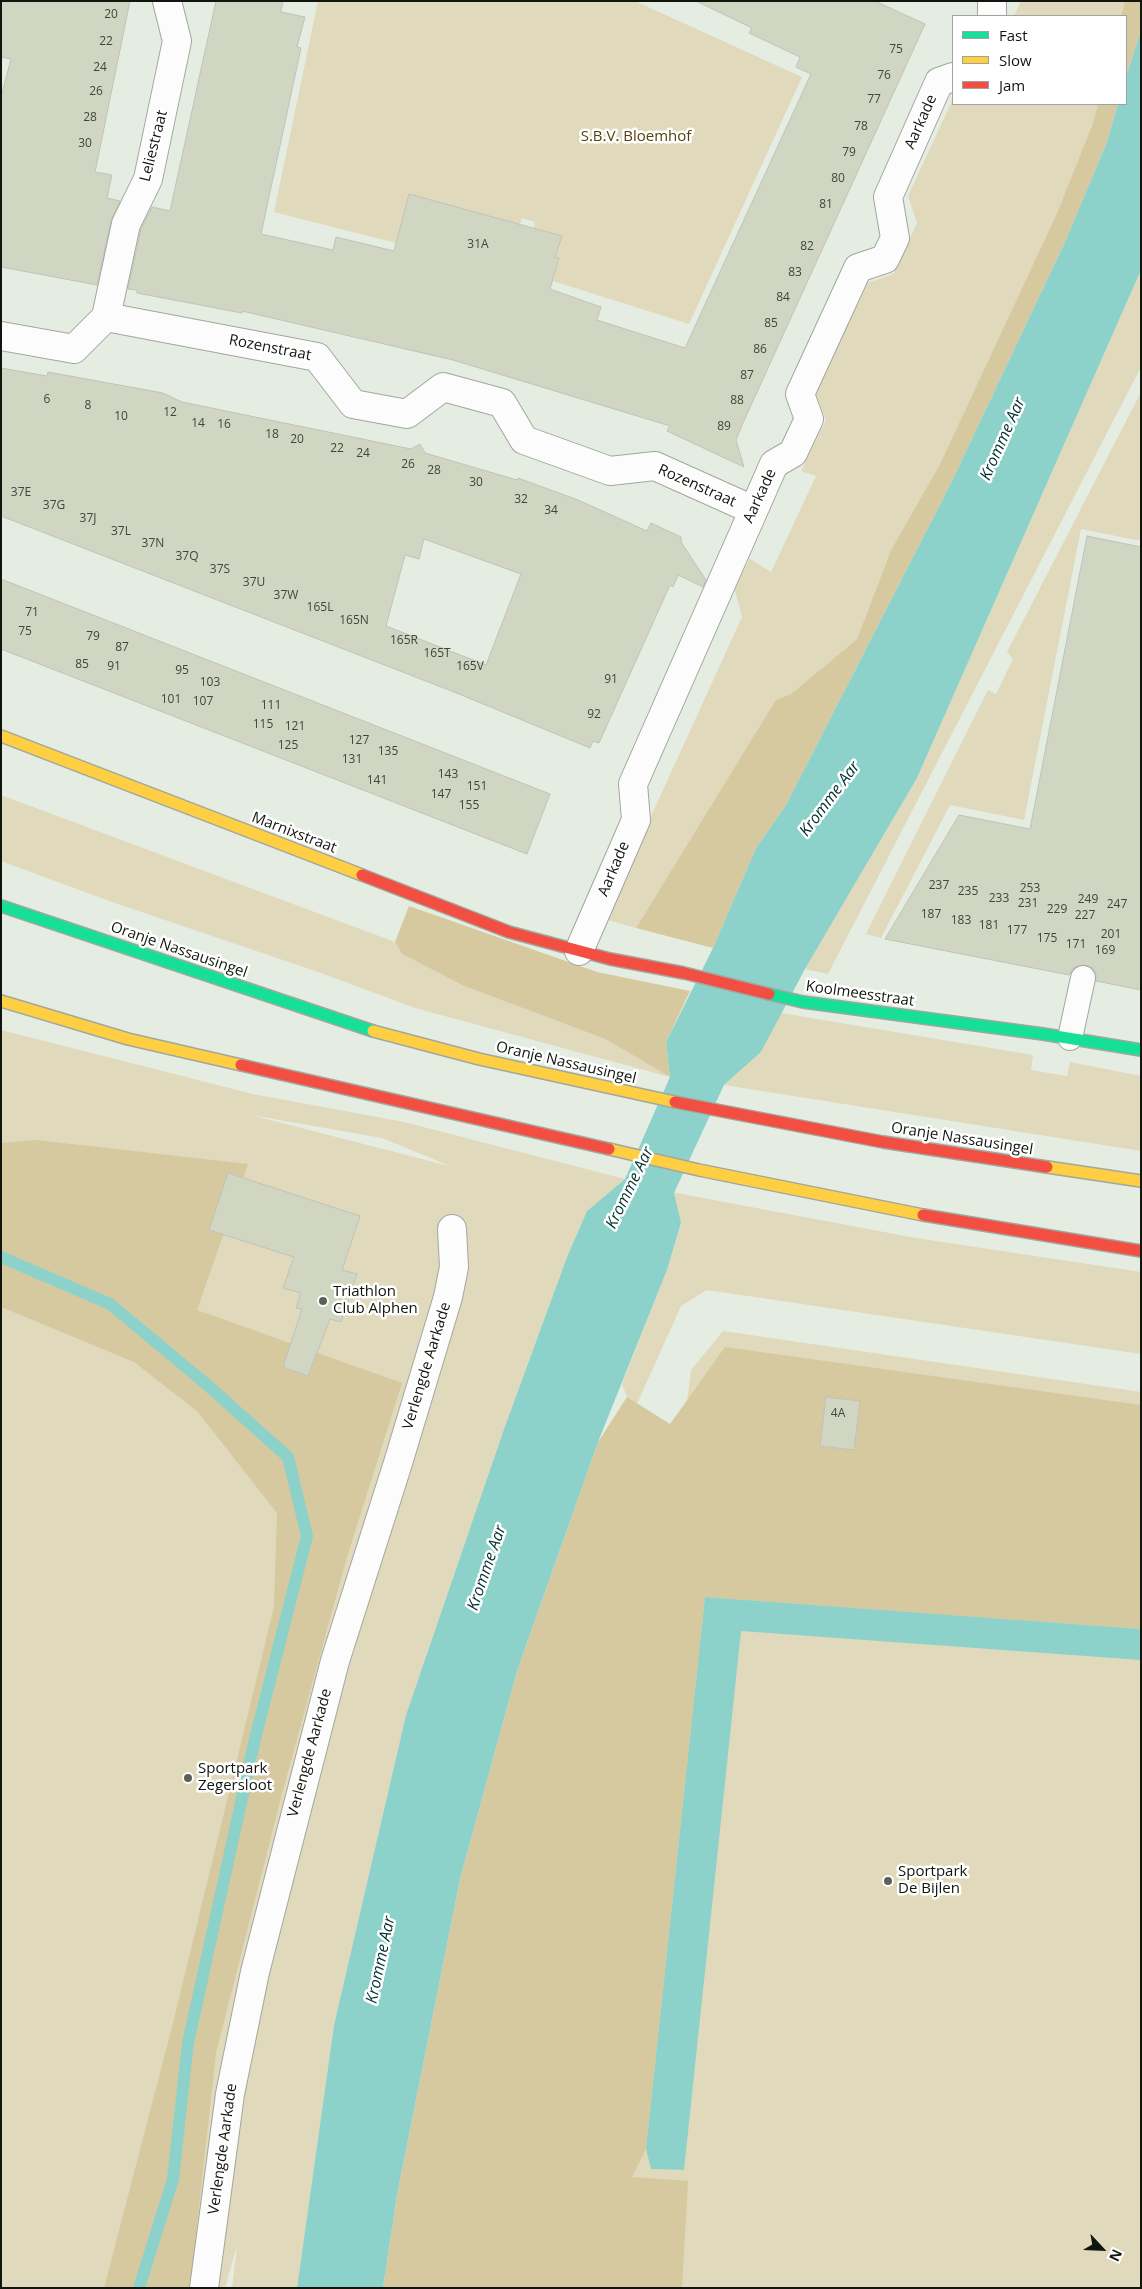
<!DOCTYPE html>
<style>
body{margin:0}
#map{position:relative;width:1142px;height:2289px;overflow:hidden;background:#e5ede2;font-family:"Open Sans",sans-serif}
canvas{display:block}
.frame{position:absolute;inset:0;border:2px solid #10160e;pointer-events:none}
.legend{position:absolute;left:952px;top:15px;width:175px;height:90px;box-sizing:border-box;background:#fff;border:1px solid #9fa29f;margin:0;padding:6px 9px;list-style:none;font-size:15px;color:#10160e}
.legend li{display:flex;align-items:center;gap:10px;height:25px}
.legend b{width:25px;border:1px solid #9fa29f}
.north{position:absolute;left:1077px;top:2224px;width:50px;height:50px;-webkit-text-stroke:4px #fff;paint-order:stroke;rotate:115deg;font-size:14px;font-weight:700;line-height:20px;text-align:center;color:#10160e}
.north::after{content:'';display:block;margin:auto;width:18px;height:22px;background:#10160e;clip-path:polygon(50% 0,100% 100%,50% 72%,0 100%)}
</style>
<div id="map">
<canvas width="1142" height="2289"></canvas>
<div class="frame"></div>
<ul class="legend">
<li><b style="height:6px;background:#16e098"></b>Fast</li>
<li><b style="height:6px;background:#ffcf43"></b>Slow</li>
<li><b style="height:6px;background:#f24e42"></b>Jam</li>
</ul>
<div class="north">N</div>
</div>
<script>
const c = document.querySelector('canvas').getContext('2d');
c.lineJoin = 'round';
function fillPath(path, color) {
  c.fillStyle = color;
  c.fill(path, 'evenodd');
}
function toPath(rows) {
  const path = new Path2D();
  for (const r of rows) {
    path.moveTo(r[0], r[1]);
    for (let i = 2; i < r.length; i += 2) path.lineTo(r[i], r[i + 1]);
  }
  return path;
}
function strokePath(path, color, width, dash) {
  c.strokeStyle = color;
  c.lineWidth = width;
  c.lineCap = dash ? 'butt' : 'round';
  c.setLineDash(dash || []);
  c.stroke(path);
}
function label(font, color, halo, rows, align = 'center') {
  c.font = font + ' "Open Sans",sans-serif';
  c.lineWidth = 5;
  c.setLineDash([]);
  c.textBaseline = 'middle';
  c.strokeStyle = halo;
  c.fillStyle = color;
  for (const [text, x, y, turn = 0] of rows) {
    c.save();
    c.translate(x, y);
    c.rotate((+turn || 0) * Math.PI / 180);
    c.textAlign = isNaN(turn) ? turn : align;
    if (halo) c.strokeText(text, 0, 0);
    c.fillText(text, 0, 0);
    c.restore();
  }
}
fillPath(toPath([
 [318,1,635,1,802,77,689,324,553,281,559,259,555,257,562,236,534,228,535,222,522,218,520,224,396,243,274,212],
 [1021,1,1125,1,1121,16,1014,16],
 [953,99,953,104,1098,104,1093,123,1057,213,940,464,891,550,857,639,791,694,776,701,636,928,604,919,742,617,734,587,750,559,771,572,816,476,801,471,826,420,815,391,868,283,893,274,917,223,908,196],
 [1141,270,1141,367,828,974,805,969,917,778],
 [1141,392,1141,541,1081,529,1024,820,950,805,881,938,866,934,988,690,996,694,1013,659,1007,652],
 [1,795,395,942,402,954,464,986,605,1039,670,1077,415,1008,321,973,112,902,1,861],
 [781,1013,1033,1055,1031,1070,1067,1076,1070,1062,1141,1076,1141,1151,724,1085,761,1052],
 [1,1030,253,1094,404,1122,625,1179,587,1211,567,1257,504,1429,406,1715,334,2025,297,2288,232,2288,237,2246,225,2288,1,2288],
 [251,1115,382,1138,450,1166,449,1166],
 [666,1191,916,1238,1141,1272,1141,1354,707,1290,681,1306,637,1404,627,1397,622,1384,667,1270,681,1224],
 [723,1331,1141,1392,1141,2288,595,2288,650,1701,691,1370]
]), '#e1d9bb');
fillPath(toPath([
 [1125,1,1141,1,1141,30,1126,77,1126,16,1121,16],
 [1098,104,1118,104,1107,142,1065,242,952,481,786,805,756,848,713,948,636,928,776,700,791,694,857,639,891,550,940,464,1057,213,1093,123],
 [409,906,597,972,690,991,666,1042,670,1077,605,1039,464,986,402,954,395,942],
 [36,1140,248,1164,197,1310,402,1383,347,1557,282,1794,216,2053,190,2288,104,2288,172,2027,274,1607,277,1513,197,1411,134,1362,1,1307,1,1143],
 [725,1347,1141,1405,1141,1629,705,1597,646,2149,632,2177,688,2181,682,2288,383,2288,397,2195,460,1879,517,1671,598,1442,627,1397,670,1424]
]), '#d6c99f');
fillPath(toPath([
 [1141,30,1141,270,917,778,805,969,761,1052,724,1085,674,1193,681,1223,667,1270,598,1442,517,1671,460,1879,397,2195,383,2288,297,2288,334,2025,406,1715,504,1429,567,1257,587,1211,625,1179,670,1077,666,1042,713,948,756,848,786,805,952,481,1065,242,1107,142,1118,104,1126,104,1126,77],
 [705,1597,1141,1629,1141,1660,741,1631,684,2170,651,2169,646,2149]
]), '#8cd2ca');
strokePath(toPath([
 [1,1257,110,1304,205,1383,288,1457,307,1536,255,1739,188,2043,173,2179,139,2288]
]), '#8cd2ca', 12);
const building = toPath([
 [1,1,130,1,95,172,112,175,107,198,120,201,111,221,97,285,1,267,1,97,11,59,1,57,1,1],
 [216,1,283,1,281,12,305,17,297,47,301,48,261,234,333,250,336,237,394,251,409,194,562,236,555,257,559,258,550,289,601,307,597,320,685,348,811,74,796,67,800,57,749,33,752,28,696,1,875,1,925,24,742,425,736,440,744,467,667,431,670,426,453,360,242,311,242,313,137,293,137,290,128,289,141,229,152,207,170,211,216,1],
 [1,368,47,376,48,372,163,393,182,402,411,449,420,444,425,453,517,480,518,478,578,500,647,531,651,523,681,537,681,542,706,580,703,587,678,575,673,587,670,585,599,743,593,741,590,748,454,692,1,516,1,368],
 [424,539,521,574,486,665,386,626,405,555,419,559,424,539],
 [1087,536,1141,547,1141,990,1096,981,1096,974,1093,968,1085,965,1073,968,1069,975,885,939,959,815,1030,829,1087,536],
 [1,579,550,794,527,854,1,649,1,579],
 [228,1173,360,1216,342,1270,357,1274,341,1322,330,1319,308,1376,283,1367,302,1309,296,1308,301,1293,283,1288,294,1257,209,1230,228,1173],
 [826,1397,860,1401,854,1450,820,1446,826,1397]
]);
fillPath(building, '#d1d6c3');
strokePath(building, '#bec3b9', 1);
const lane = toPath([
 [1070,1038,1083,978]
]);
const street = toPath([
 [992,1,992,16],
 [106,317,126,224,148,179,177,41,167,1],
 [1,336,74,349,106,317,317,357,353,404,407,414,443,387,502,403,524,440,610,471,655,466,753,510],
 [579,951,636,820,633,784,774,464,793,453,809,419,800,394,858,268,885,259,895,238,888,197,939,82,953,77],
 [204,2288,230,2094,255,1972,335,1661,398,1463,448,1297,454,1267,452,1229]
]);
const fast = toPath([
 [1,906,373,1031],
 [769,994,803,1002,1043,1034,1141,1050]
]);
const slow = toPath([
 [1,736,362,875],
 [1,1001,128,1039,241,1065],
 [373,1031,479,1059,675,1102],
 [609,1149,699,1170,923,1215],
 [1047,1167,1141,1181]
]);
const jam = toPath([
 [362,875,509,932,610,959,684,973,769,994],
 [241,1065,609,1149],
 [675,1102,883,1142,1047,1167],
 [923,1215,1141,1251]
]);
strokePath(lane, '#a1a79e', 26);
strokePath(street, '#a1a79e', 30);
strokePath(fast, '#a1a79e', 14);
strokePath(slow, '#a1a79e', 14);
strokePath(jam, '#a1a79e', 14);
strokePath(lane, '#fbfcfb', 24);
strokePath(street, '#fbfcfb', 28);
strokePath(fast, '#16e098', 11);
strokePath(slow, '#ffcf43', 11);
strokePath(jam, '#f24e42', 11);
for (const [x, y, r, color] of [
 [323,1301,5,"#5b6158"],
 [188,1778,5,"#5b6158"],
 [888,1881,5,"#5b6158"]
]) {
  const dot = new Path2D();
  dot.arc(x, y, r, 0, 2 * Math.PI);
  c.fillStyle = color;
  c.fill(dot);
  strokePath(dot, '#fff', 2);
}
label('12px', '#40463b', null, [
 ["20",111,15],
 ["22",106,42],
 ["75",896,50],
 ["24",100,68],
 ["76",884,76],
 ["26",96,92],
 ["77",874,100],
 ["28",90,118],
 ["78",861,127],
 ["30",85,144],
 ["79",849,153],
 ["80",838,179],
 ["81",826,205],
 ["31A",478,245],
 ["82",807,247],
 ["83",795,273],
 ["84",783,298],
 ["85",771,324],
 ["86",760,350],
 ["87",747,376],
 ["6",47,400],
 ["88",737,401],
 ["8",88,406],
 ["12",170,413],
 ["10",121,417],
 ["14",198,424],
 ["16",224,425],
 ["89",724,427],
 ["18",272,435],
 ["20",297,440],
 ["22",337,449],
 ["24",363,454],
 ["26",408,465],
 ["28",434,471],
 ["30",476,483],
 ["37E",21,493],
 ["32",521,500],
 ["37G",54,506],
 ["34",551,511],
 ["37J",88,519],
 ["37L",121,532],
 ["37N",153,544],
 ["37Q",187,557],
 ["37S",220,570],
 ["37U",254,583],
 ["37W",286,596],
 ["165L",320,608],
 ["71",32,613],
 ["165N",354,621],
 ["75",25,632],
 ["79",93,637],
 ["165R",404,641],
 ["87",122,648],
 ["165T",437,654],
 ["85",82,665],
 ["91",114,667],
 ["165V",470,667],
 ["95",182,671],
 ["91",611,680],
 ["103",210,683],
 ["101",171,700],
 ["107",203,702],
 ["111",271,706],
 ["92",594,715],
 ["115",263,725],
 ["121",295,727],
 ["127",359,741],
 ["125",288,746],
 ["135",388,752],
 ["131",352,760],
 ["143",448,775],
 ["141",377,781],
 ["151",477,787],
 ["147",441,795],
 ["155",469,806],
 ["237",939,886],
 ["253",1030,889],
 ["235",968,892],
 ["233",999,899],
 ["249",1088,900],
 ["231",1028,904],
 ["247",1117,905],
 ["229",1057,910],
 ["187",931,915],
 ["227",1085,916],
 ["183",961,921],
 ["181",989,926],
 ["177",1017,931],
 ["201",1111,935],
 ["175",1047,939],
 ["171",1076,945],
 ["169",1105,951],
 ["4A",838,1414]
]);
label('15px', '#10160e', '#fff', [
 ["Aarkade",921,122,-66],
 ["Leliestraat",154,146,-76],
 ["Rozenstraat",270,348,11],
 ["Rozenstraat",697,486,24],
 ["Aarkade",760,496,-65],
 ["Marnixstraat",294,833,21],
 ["Aarkade",614,869,-67],
 ["Oranje Nassausingel",179,950,19],
 ["Koolmeesstraat",860,994,8],
 ["Oranje Nassausingel",566,1063,13],
 ["Oranje Nassausingel",962,1139,9],
 ["Verlengde Aarkade",427,1366,-73],
 ["Verlengde Aarkade",310,1753,-75],
 ["Verlengde Aarkade",223,2149,-82]
]);
label('15px', '#56410b', '#fff', [
 ["S.B.V. Bloemhof",636,137]
]);
label('15px', '#10160e', '#fff', [
 ["Triathlon",333,1292],
 ["Club Alphen",333,1309],
 ["Sportpark",198,1769],
 ["Zegersloot",198,1786],
 ["Sportpark",898,1872],
 ["De Bijlen",898,1889]
], 'left');
label('italic 16px', '#01322f', '#fff', [
 ["Kromme Aar",1003,439,-66],
 ["Kromme Aar",830,799,-53],
 ["Kromme Aar",630,1188,-64],
 ["Kromme Aar",487,1568,-71],
 ["Kromme Aar",381,1960,-78]
]);
</script>
